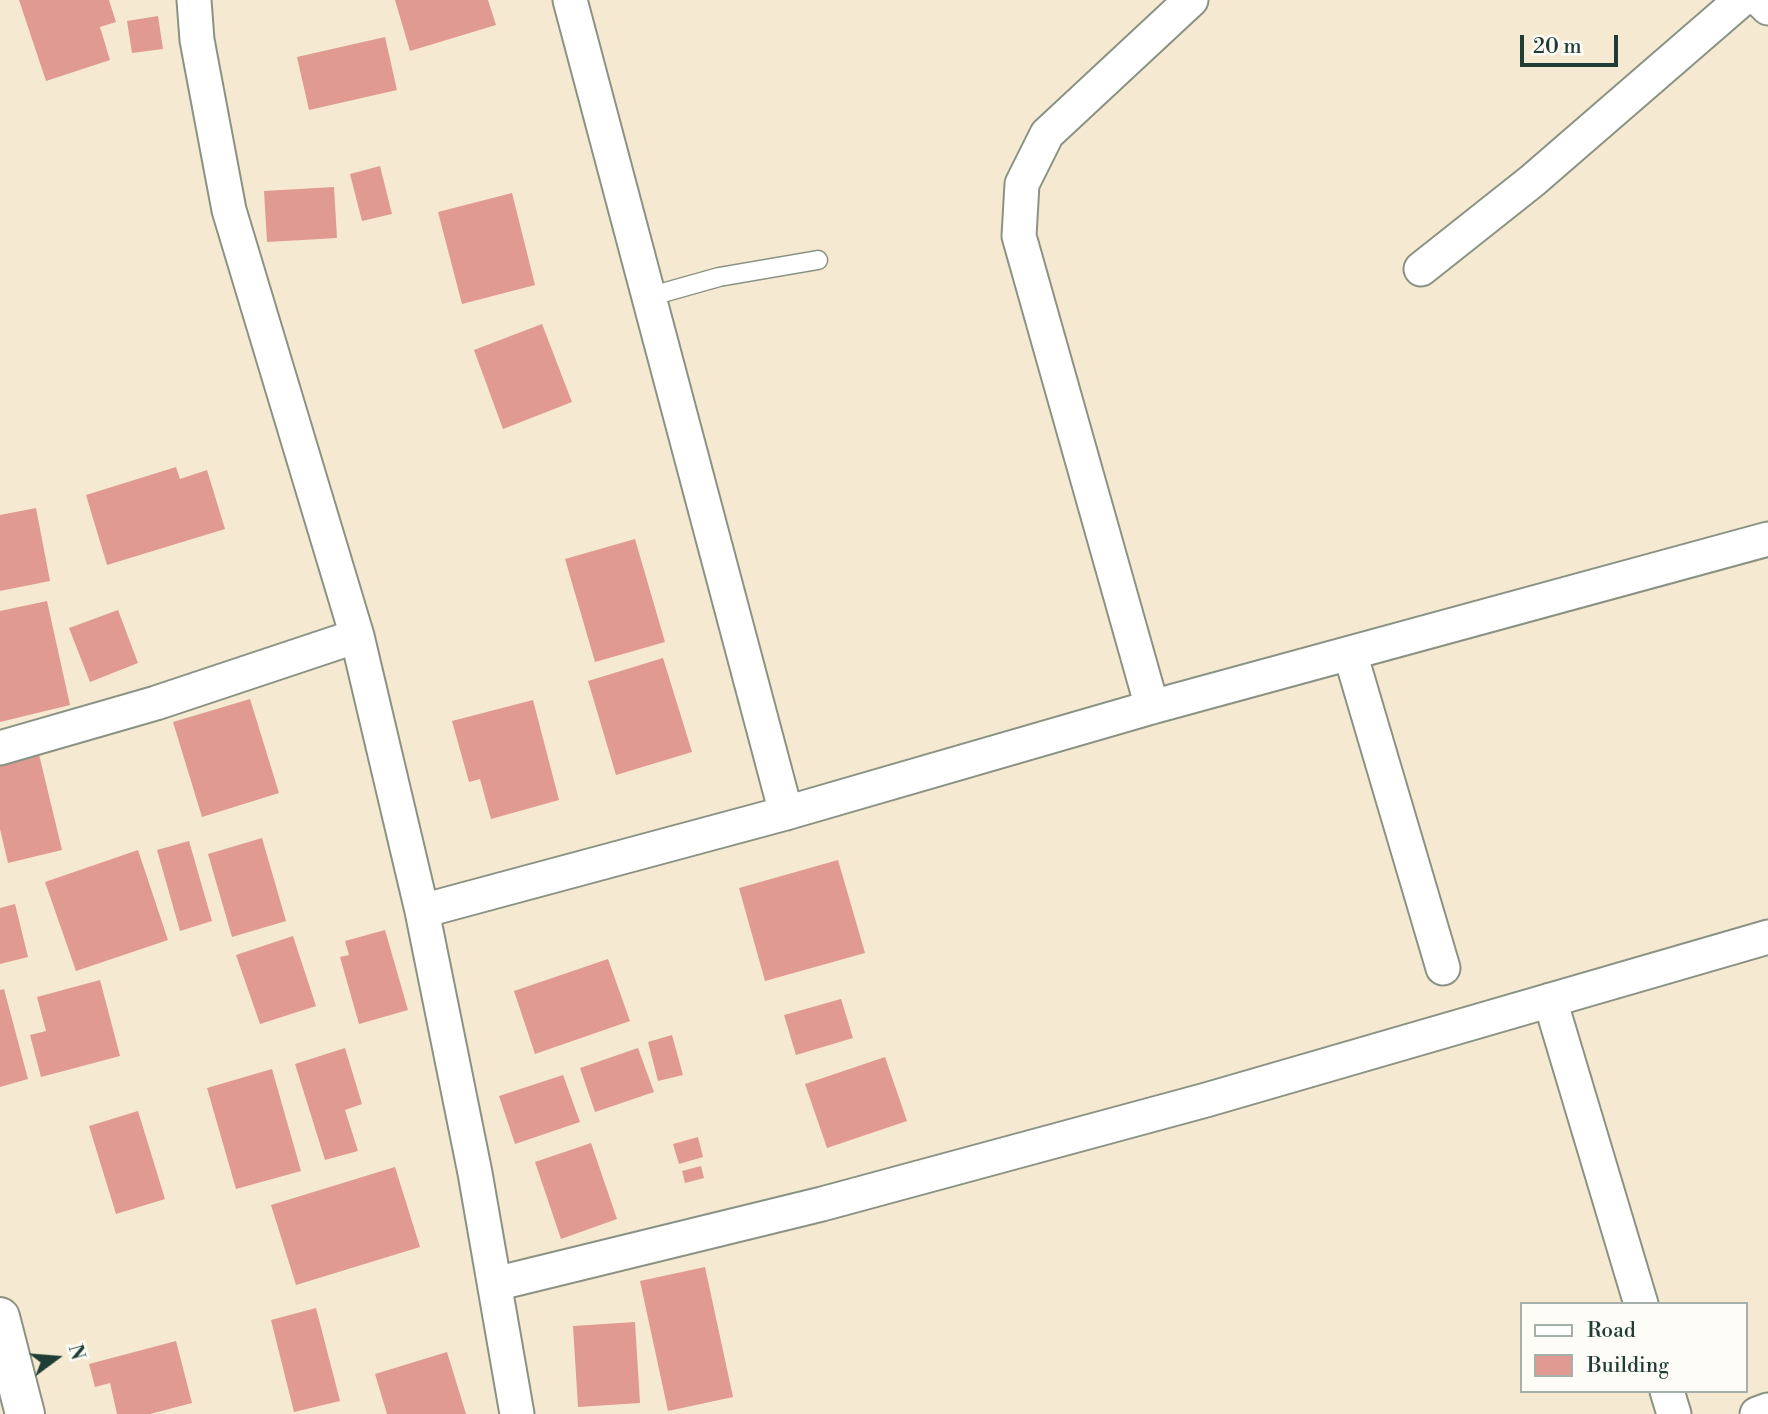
<!DOCTYPE html>
<style>
body{margin:0}
#map{position:relative;width:1768px;height:1414px;overflow:hidden;background:#f5e9d2;font-family:"Libre Bodoni",serif}
canvas{display:block}
.legend{position:absolute;left:1520px;top:1302px;width:228px;height:91px;box-sizing:border-box;background:#fdfcf7;border:2px solid #a4b0a9;margin:0;padding:9px 12px;list-style:none;font-size:21px;color:#1f3d34}
.legend li{display:flex;align-items:center;gap:14px;height:35px}
.legend b{width:35px;border:2px solid #a4b0a9}
.north{position:absolute;left:21px;top:1323px;width:70px;height:70px;-webkit-text-stroke:5px #fdfcf7;paint-order:stroke;rotate:74deg;font-size:19px;font-weight:700;line-height:28px;text-align:center;color:#1f3d34}
.north::after{content:'';display:block;margin:auto;width:24px;height:32px;background:#1f3d34;clip-path:polygon(50% 0,100% 100%,50% 72%,0 100%)}
.scale{position:absolute;left:1520px;top:35px;width:98px;height:32px;box-sizing:border-box;border:4px solid #1f3d34;border-top:0;padding-left:9px;font-size:21px;line-height:24px;white-space:nowrap;color:#1f3d34;-webkit-text-stroke:5px #fdfcf7;paint-order:stroke}
</style>
<div id="map">
<canvas width="1768" height="1414"></canvas>
<ul class="legend">
<li><b style="height:9px;background:#fff"></b>Road</li>
<li><b style="height:19px;background:#e19a91"></b>Building</li>
</ul>
<div class="north">N</div>
<div class="scale">20 m</div>
</div>
<script>
const c = document.querySelector('canvas').getContext('2d');
c.lineJoin = 'round';
function fillPath(path, color) {
  c.fillStyle = color;
  c.fill(path, 'evenodd');
}
function toPath(rows) {
  const path = new Path2D();
  for (const r of rows) {
    path.moveTo(r[0], r[1]);
    for (let i = 2; i < r.length; i += 2) path.lineTo(r[i], r[i + 1]);
  }
  return path;
}
function strokePath(path, color, width, dash) {
  c.strokeStyle = color;
  c.lineWidth = width;
  c.lineCap = dash ? 'butt' : 'round';
  c.setLineDash(dash || []);
  c.stroke(path);
}
fillPath(toPath([
 [19,0,109,0,116,22,100,27,110,60,46,81],
 [395,0,488,0,496,25,410,51],
 [158,16,163,49,132,53,127,21],
 [385,37,397,90,309,110,297,57],
 [380,166,392,214,362,221,350,174],
 [334,187,337,238,267,242,264,191],
 [512,193,535,285,462,304,438,212],
 [542,324,572,402,503,429,474,350],
 [176,467,180,479,207,470,225,529,107,565,86,495],
 [36,508,50,581,0,591,0,515],
 [635,539,665,642,595,662,565,559],
 [47,601,70,705,0,722,0,611],
 [118,610,138,663,90,682,69,628],
 [663,658,692,752,616,775,588,681],
 [250,699,279,793,202,817,173,722],
 [533,700,559,800,491,819,480,779,469,782,452,721],
 [37,746,62,850,8,863,0,829,0,755],
 [262,838,286,921,232,937,208,854],
 [189,841,212,921,180,931,157,850],
 [138,850,168,940,76,971,45,882],
 [838,860,865,953,765,981,739,888],
 [15,904,28,957,0,964,0,908],
 [385,930,408,1010,359,1024,340,957,349,955,345,941],
 [293,936,316,1006,260,1024,236,955],
 [608,959,630,1021,535,1054,514,991],
 [100,980,120,1056,41,1077,30,1035,46,1031,37,997],
 [4,989,28,1079,0,1087,0,990],
 [841,999,853,1038,796,1055,784,1015],
 [672,1035,683,1075,658,1081,648,1042],
 [345,1048,362,1104,345,1110,358,1151,325,1160,295,1064],
 [638,1048,654,1092,595,1112,580,1068],
 [885,1057,907,1121,827,1148,805,1084],
 [272,1069,301,1171,236,1189,207,1088],
 [563,1075,580,1122,515,1144,499,1096],
 [138,1111,165,1199,116,1214,89,1126],
 [698,1137,703,1157,679,1164,673,1144],
 [591,1143,617,1219,561,1239,535,1162],
 [701,1166,704,1178,685,1183,682,1171],
 [395,1167,420,1247,296,1285,271,1205],
 [705,1267,733,1397,668,1411,640,1281],
 [316,1308,340,1401,294,1412,271,1320],
 [635,1322,640,1403,578,1407,573,1326],
 [176,1341,192,1403,150,1414,117,1414,110,1383,95,1387,89,1364],
 [447,1352,466,1414,387,1414,375,1374]
]), '#e19a91');
const lane = toPath([
 [648,297,719,277,818,260]
]);
const street = toPath([
 [194,0,197,40,229,210,357,636,422,911,475,1173,517,1414],
 [570,0,786,813],
 [1760,0,1768,8],
 [1421,269,1532,181,1741,0],
 [1350,653,1443,968],
 [1152,707,1019,236,1022,184,1047,134,1191,0],
 [0,748,156,703,357,636],
 [422,911,786,813,1152,707,1768,539],
 [1550,1000,1641,1304],
 [495,1284,822,1204,1206,1100,1768,937],
 [1667,1391,1674,1414],
 [1757,1414,1768,1410]
]);
const secondary = toPath([
 [0,1317,25,1414]
]);
strokePath(lane, '#8a9383', 21);
strokePath(street, '#8a9383', 37);
strokePath(secondary, '#8a9383', 42);
strokePath(lane, '#fff', 18);
strokePath(street, '#fff', 33);
strokePath(secondary, '#fff', 38);
</script>
